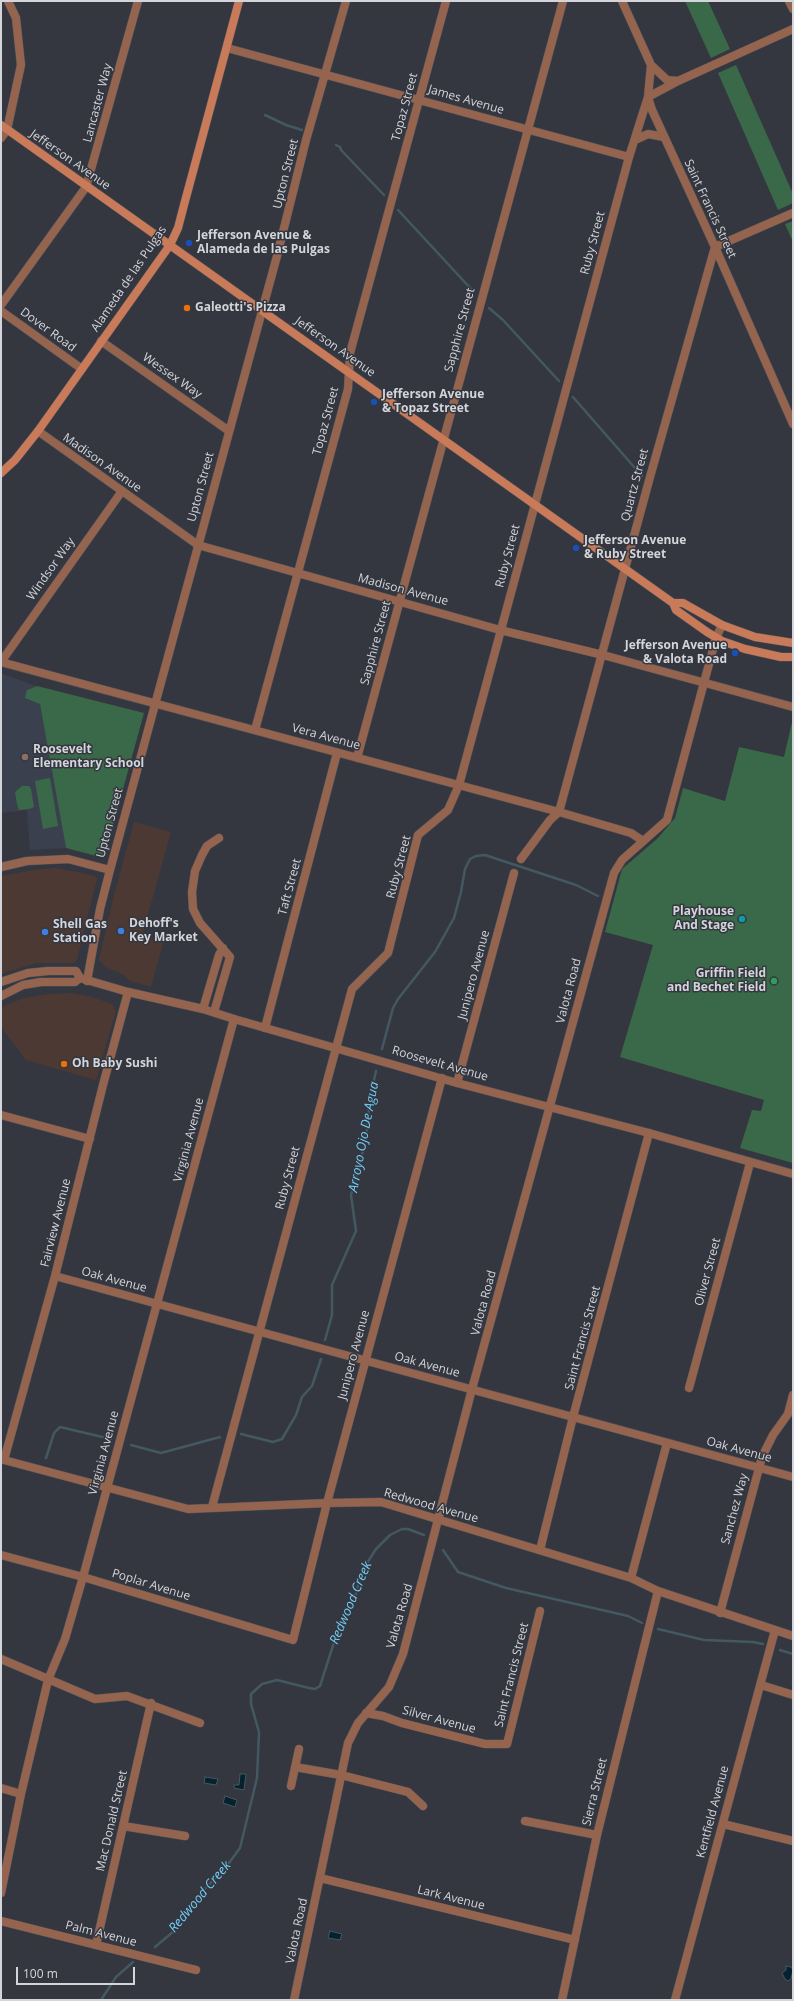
<!DOCTYPE html>
<style>
body{margin:0}
#map{position:relative;width:794px;height:2001px;overflow:hidden;background:#34373f;font-family:"Open Sans",sans-serif}
canvas{display:block}
.frame{position:absolute;inset:0;border:2px solid #d3d5da;pointer-events:none}
.scale{position:absolute;left:16px;top:1967px;width:119px;height:18px;box-sizing:border-box;border:2px solid #d3d5da;border-top:0;padding-left:5px;font-size:12px;line-height:14px;white-space:nowrap;color:#d3d5da;-webkit-text-stroke:3px #34373f;paint-order:stroke}
</style>
<div id="map">
<canvas width="794" height="2001"></canvas>
<div class="frame"></div>
<div class="scale">100 m</div>
</div>
<script>
const c = document.querySelector('canvas').getContext('2d');
c.lineJoin = 'round';
function fillPath(path, color) {
  c.fillStyle = color;
  c.fill(path, 'evenodd');
}
function toPath(rows) {
  const path = new Path2D();
  for (const r of rows) {
    path.moveTo(r[0], r[1]);
    for (let i = 2; i < r.length; i += 2) path.lineTo(r[i], r[i + 1]);
  }
  return path;
}
function strokePath(path, color, width, dash) {
  c.strokeStyle = color;
  c.lineWidth = width;
  c.lineCap = dash ? 'butt' : 'round';
  c.setLineDash(dash || []);
  c.stroke(path);
}
function label(font, color, halo, rows, align = 'center') {
  c.font = font + ' "Open Sans",sans-serif';
  c.lineWidth = 3;
  c.setLineDash([]);
  c.textBaseline = 'middle';
  c.strokeStyle = halo;
  c.fillStyle = color;
  for (const [text, x, y, turn = 0] of rows) {
    c.save();
    c.translate(x, y);
    c.rotate((+turn || 0) * Math.PI / 180);
    c.textAlign = isNaN(turn) ? turn : align;
    if (halo) c.strokeText(text, 0, 0);
    c.fillText(text, 0, 0);
    c.restore();
  }
}
fillPath(toPath([
 [134,822,171,832,142,936,163,943,151,987,130,981,124,975,106,967,99,960,115,891],
 [55,868,83,873,95,876,97,879,77,960,74,963,36,963,1,974,1,876,39,869],
 [70,993,92,997,112,1004,116,1011,96,1080,26,1060,1,1027,1,1008,10,1003,25,998,49,994]
]), '#4d3934');
fillPath(toPath([
 [1,673,36,686,27,690,40,703,66,848,30,850,27,810,1,813]
]), '#3b404e');
fillPath(toPath([
 [685,1,708,1,730,49,711,58],
 [736,65,793,194,793,203,778,210,718,73],
 [793,221,793,242,785,224],
 [37,686,144,713,104,858,66,848,40,704,25,698,27,690],
 [793,718,793,1163,740,1148,752,1110,761,1111,764,1100,620,1057,653,945,605,932,622,869,658,838,675,818,683,788,725,801,739,747,784,757],
 [50,778,58,826,43,829,35,781],
 [22,786,29,786,31,789,34,807,29,809,19,810,17,804,15,792]
]), '#3a6949');
const water = toPath([
 [240,1774,246,1774,244,1790,234,1788,234,1785,239,1785,240,1774],
 [205,1777,218,1779,216,1785,204,1783,205,1777],
 [225,1796,237,1800,235,1807,223,1803,225,1796],
 [330,1931,342,1934,340,1940,328,1938,330,1931],
 [786,1966,791,1967,793,1970,791,1979,788,1981,785,1979,782,1973,786,1970,786,1966]
]);
fillPath(water, '#06222e');
strokePath(water, '#445862', 1);
strokePath(toPath([
 [265,115,286,125,302,130],
 [336,145,340,147,341,150,384,195],
 [398,210,473,291],
 [489,308,503,320,559,381],
 [573,397,642,476],
 [382,1049,393,1008,398,999,435,952,454,918,461,892,465,869,470,859,476,856,485,855,576,885,598,896],
 [325,1340,332,1315,332,1285,356,1231,351,1195,366,1140,370,1098,376,1071],
 [241,1434,273,1442,282,1439,296,1415,302,1397,312,1386,321,1359],
 [131,1445,161,1453,220,1437],
 [46,1458,54,1433,60,1427,111,1439],
 [443,1550,458,1572,506,1588,628,1616,642,1623],
 [658,1629,704,1640,753,1642,763,1644],
 [780,1650,793,1654],
 [155,1947,174,1931,202,1892,226,1867,240,1848,257,1778,259,1732,251,1704,251,1694,262,1684,277,1680,309,1688,315,1689,320,1686,337,1633,352,1608,362,1571,376,1549,390,1535,402,1529,408,1529,424,1535],
 [101,2000,116,1977,133,1962]
]), '#445862', 2.5);
const minor = toPath([
 [622,1,651,65,648,97,652,110,715,247,793,424],
 [789,1,793,9],
 [227,48,629,157],
 [651,65,667,80,678,81],
 [648,97,678,81,793,29],
 [1,138,7,130,21,65,16,18,8,1],
 [635,140,648,134,664,137],
 [1,305,86,187,138,1],
 [1,311,82,369],
 [101,341,229,431],
 [38,431,198,545,500,630,603,655,793,707],
 [1,662,559,812,631,833,643,841],
 [1,662,122,491],
 [255,730,348,389,350,353,446,1],
 [357,758,563,1],
 [521,859,550,820,559,812,650,477,715,247,793,213],
 [1,867,27,861,68,859,110,870],
 [87,981,100,909,110,870,277,256,306,140,346,1],
 [128,992,103,1085,55,1276,4,1460,188,1509,327,1503,381,1502,631,1578,658,1591,793,1636],
 [203,1009,219,955,223,948],
 [214,1012,230,957,200,923,193,909,192,892,195,871,202,855,207,846,219,838],
 [265,1028,337,753],
 [457,1083,514,873],
 [1,1115,90,1139],
 [55,1276,793,1477],
 [689,1388,750,1163],
 [212,1507,352,989,388,953,418,835,448,810,459,785,629,157,648,97],
 [540,1550,573,1417,649,1133],
 [1,1555,83,1577,293,1640,327,1503,442,1078],
 [631,1578,667,1443],
 [720,1613,762,1457,773,1435,788,1414,793,1395],
 [1,1659,95,1699,127,1696,200,1723],
 [761,1685,793,1695],
 [366,1713,383,1716,402,1723,485,1744,507,1744,540,1611],
 [295,1767,341,1775,408,1792,423,1806],
 [291,1786,299,1749],
 [1,1788,21,1794],
 [525,1821,597,1835],
 [723,1824,793,1841],
 [123,1826,185,1836],
 [320,1878,575,1940],
 [1,1893,21,1794,48,1680,65,1639,83,1577,234,1019],
 [1,1921,196,1970],
 [96,1945,151,1703],
 [562,2000,597,1835,658,1591],
 [675,2000,775,1630]
]);
const tertiary = toPath([
 [80,978,128,992,203,1009,234,1019,457,1083,649,1133,793,1174],
 [1,982,28,973,48,971,76,971,80,978,75,982,41,982,23,985,1,996],
 [294,2000,348,1743,358,1723,389,1687,403,1654,472,1389,614,873,622,860,667,820,716,638,722,625]
]);
const secondary = toPath([
 [1,125,673,603,676,610,707,632,722,641,745,649,781,657,793,657],
 [1,473,15,460,38,431,170,245,178,228,184,205,239,1],
 [673,603,683,603,722,625,755,637,793,643]
]);
strokePath(minor, '#51535b', 9);
strokePath(tertiary, '#51535b', 9);
strokePath(secondary, '#51535b', 9);
strokePath(minor, '#95644e', 8);
strokePath(tertiary, '#95644e', 8);
strokePath(secondary, '#c97b59', 8);
for (const [x, y, r, color] of [
 [189,243,4,"#1a4fb4"],
 [187,308,4,"#e8710a"],
 [374,402,4,"#1a4fb4"],
 [576,548,4,"#1a4fb4"],
 [735,653,4,"#1a4fb4"],
 [25,757,4,"#8d6e63"],
 [742,919,4,"#0f9aa8"],
 [121,931,4,"#3f7fe0"],
 [45,932,4,"#3f7fe0"],
 [774,981,4,"#2e9e5b"],
 [64,1064,4,"#e8710a"]
]) {
  const dot = new Path2D();
  dot.arc(x, y, r, 0, 2 * Math.PI);
  c.fillStyle = color;
  c.fill(dot);
  strokePath(dot, '#34373f', 1.5);
}
label('12px', '#d3d5da', '#34373f', [
 ["James Avenue",466,100,16],
 ["Lancaster Way",98,103,-75],
 ["Topaz Street",405,107,-75],
 ["Jefferson Avenue",70,160,35],
 ["Upton Street",286,174,-76],
 ["Saint Francis Street",710,209,65],
 ["Ruby Street",593,243,-75],
 ["Alameda de las Pulgas",129,279,-56],
 ["Dover Road",48,330,36],
 ["Sapphire Street",460,330,-75],
 ["Jefferson Avenue",335,347,35],
 ["Wessex Way",172,376,35],
 ["Topaz Street",326,421,-75],
 ["Madison Avenue",102,463,35],
 ["Quartz Street",635,485,-75],
 ["Upton Street",201,487,-75],
 ["Ruby Street",508,556,-75],
 ["Windsor Way",51,569,-55],
 ["Madison Avenue",403,590,15],
 ["Sapphire Street",376,643,-75],
 ["Vera Avenue",326,737,15],
 ["Upton Street",110,823,-75],
 ["Ruby Street",399,867,-75],
 ["Taft Street",290,887,-75],
 ["Junipero Avenue",474,975,-75],
 ["Valota Road",569,991,-75],
 ["Roosevelt Avenue",440,1064,16],
 ["Virginia Avenue",189,1140,-75],
 ["Ruby Street",288,1178,-75],
 ["Fairview Avenue",56,1223,-76],
 ["Oliver Street",708,1272,-75],
 ["Oak Avenue",114,1280,15],
 ["Valota Road",484,1303,-75],
 ["Saint Francis Street",583,1338,-75],
 ["Junipero Avenue",354,1355,-75],
 ["Oak Avenue",427,1365,15],
 ["Oak Avenue",739,1450,15],
 ["Virginia Avenue",104,1453,-75],
 ["Redwood Avenue",431,1506,16],
 ["Sanchez Way",735,1509,-75],
 ["Poplar Avenue",151,1585,17],
 ["Valota Road",400,1616,-74],
 ["Saint Francis Street",512,1675,-76],
 ["Silver Avenue",439,1720,15],
 ["Sierra Street",595,1792,-76],
 ["Kentfield Avenue",713,1812,-75],
 ["Mac Donald Street",112,1821,-77],
 ["Lark Avenue",451,1898,14],
 ["Valota Road",297,1931,-78],
 ["Palm Avenue",101,1934,14]
]);
label('bold 12px', '#d3d5da', '#34373f', [
 ["Jefferson Avenue &",197,236],
 ["Alameda de las Pulgas",197,250],
 ["Galeotti's Pizza",195,308],
 ["Jefferson Avenue",382,395],
 ["& Topaz Street",382,409],
 ["Jefferson Avenue",584,541],
 ["& Ruby Street",584,555],
 ["Jefferson Avenue",727,646,"right"],
 ["& Valota Road",727,660,"right"],
 ["Roosevelt",33,750],
 ["Elementary School",33,764],
 ["Playhouse",734,912,"right"],
 ["And Stage",734,926,"right"],
 ["Dehoff's",129,924],
 ["Key Market",129,938],
 ["Shell Gas",53,925],
 ["Station",53,939],
 ["Griffin Field",766,974,"right"],
 ["and Bechet Field",766,988,"right"],
 ["Oh Baby Sushi",72,1064]
], 'left');
label('italic 13px', '#72cdf6', '#34373f', [
 ["Arroyo Ojo De Agua",364,1137,-79],
 ["Redwood Creek",351,1603,-67],
 ["Redwood Creek",200,1897,-50]
]);
</script>
